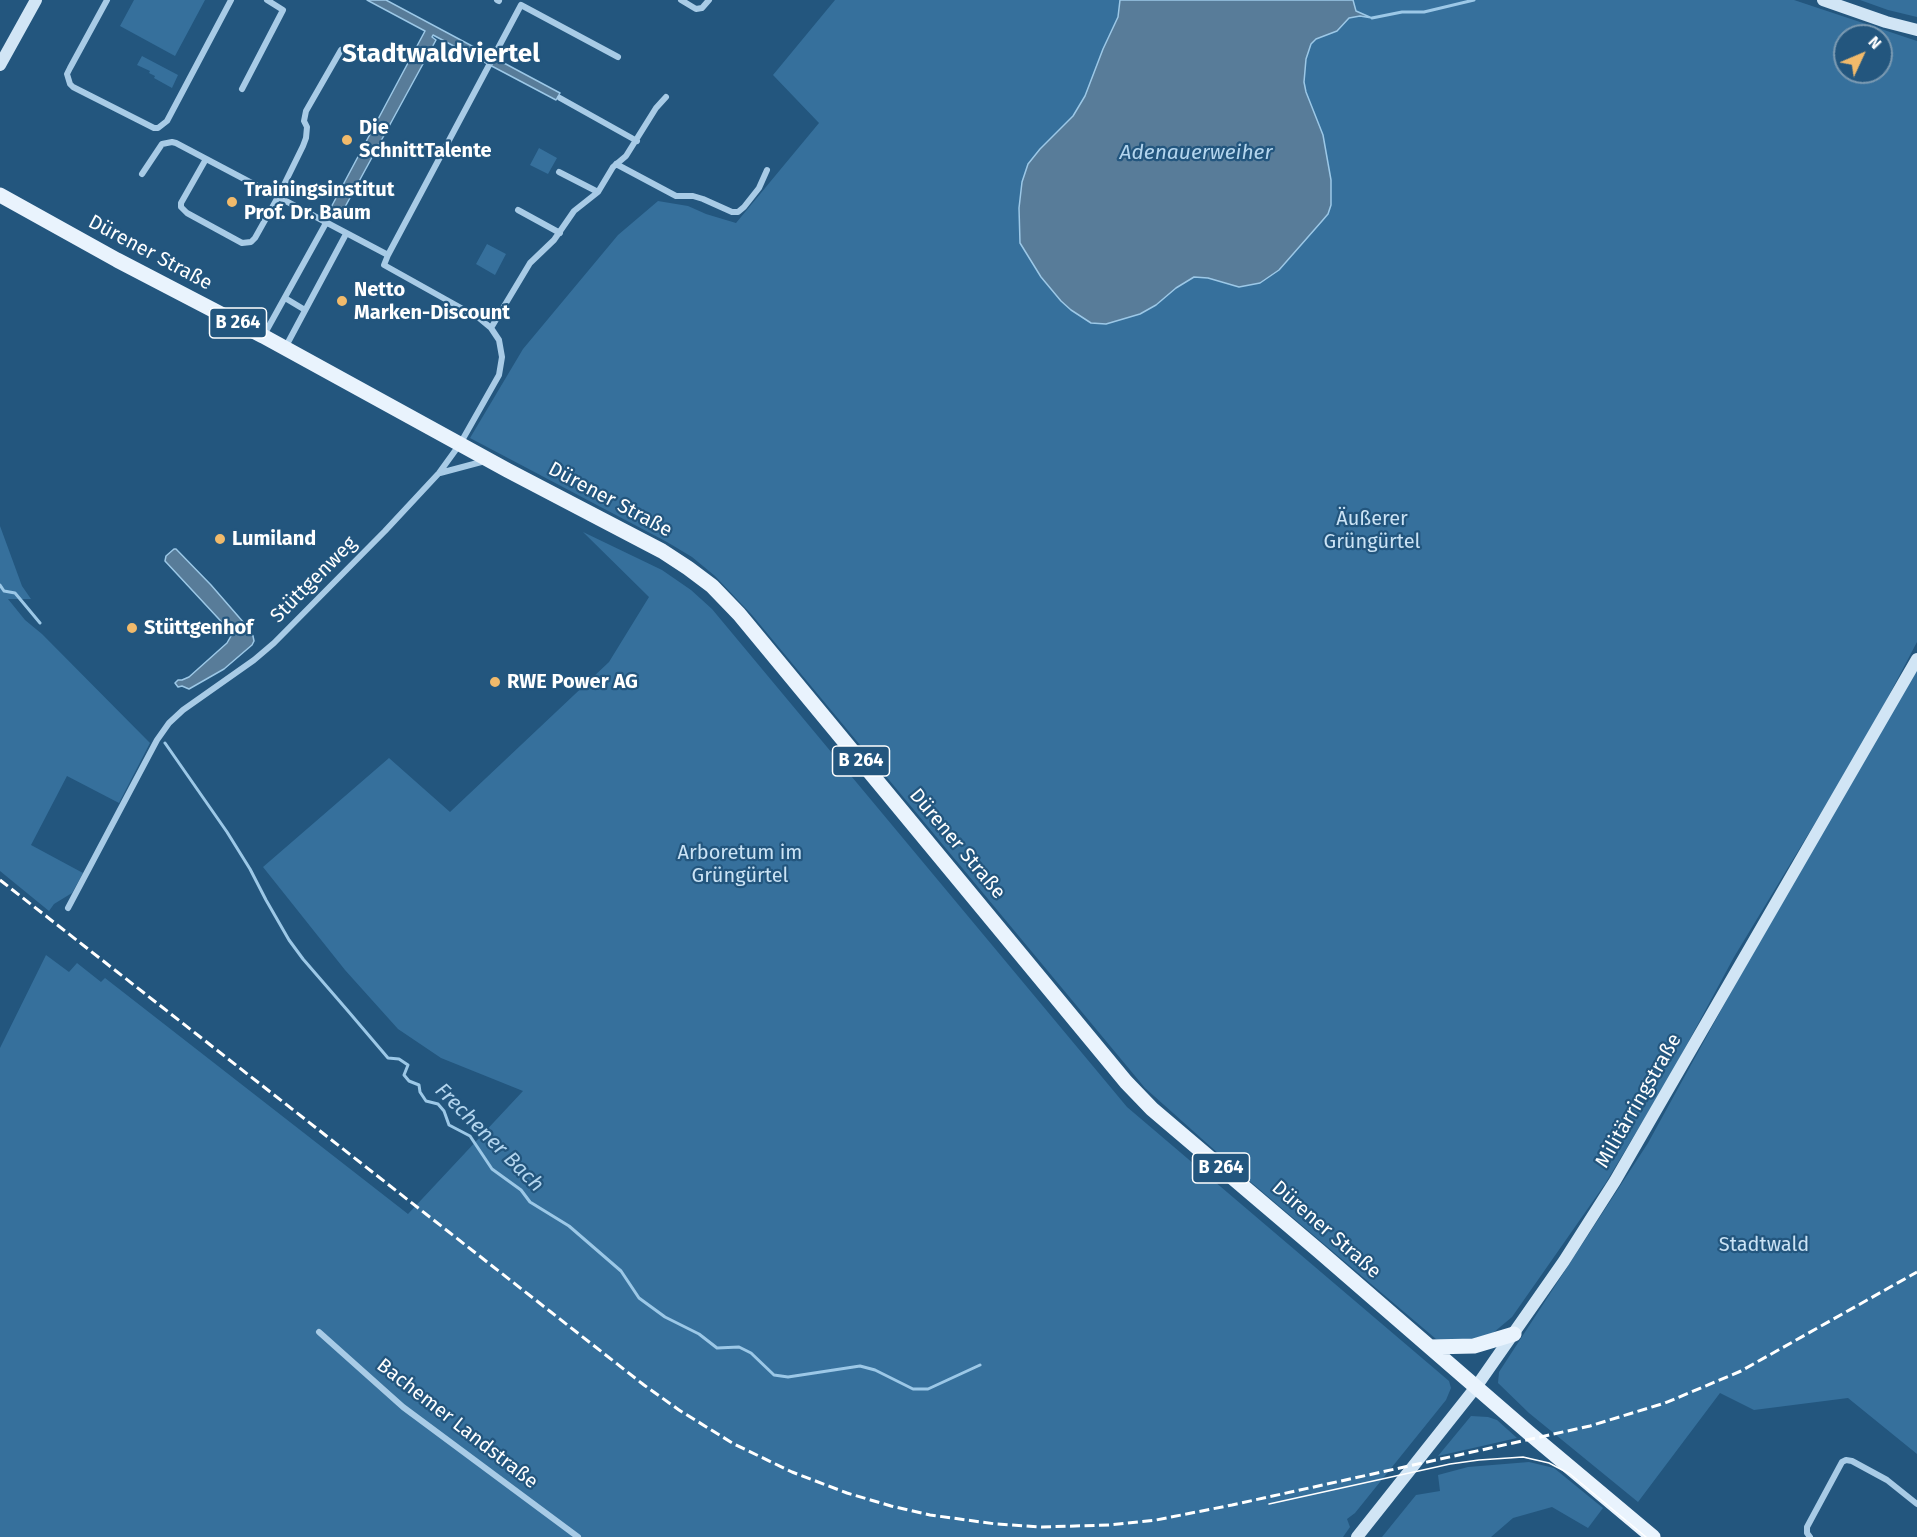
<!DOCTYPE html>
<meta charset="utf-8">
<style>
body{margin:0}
#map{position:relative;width:1917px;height:1537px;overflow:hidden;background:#23567e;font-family:"Fira Sans",sans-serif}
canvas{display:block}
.north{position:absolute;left:1833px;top:24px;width:60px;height:60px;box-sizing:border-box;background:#23567e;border:2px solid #7b9ab2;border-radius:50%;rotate:46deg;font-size:16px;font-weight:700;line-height:24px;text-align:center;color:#fff}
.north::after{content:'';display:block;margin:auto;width:21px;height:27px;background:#f1ba6b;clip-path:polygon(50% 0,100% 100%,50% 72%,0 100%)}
</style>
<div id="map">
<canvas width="1917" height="1537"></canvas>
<div class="north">N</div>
</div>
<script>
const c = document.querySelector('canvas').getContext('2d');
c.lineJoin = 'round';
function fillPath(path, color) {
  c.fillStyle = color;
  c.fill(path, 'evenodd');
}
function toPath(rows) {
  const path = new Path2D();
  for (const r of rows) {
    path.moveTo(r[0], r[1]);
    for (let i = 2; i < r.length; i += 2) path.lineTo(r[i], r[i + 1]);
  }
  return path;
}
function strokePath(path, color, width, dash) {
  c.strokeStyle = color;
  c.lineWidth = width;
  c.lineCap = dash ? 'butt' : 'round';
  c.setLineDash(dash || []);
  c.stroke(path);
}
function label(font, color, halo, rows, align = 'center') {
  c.font = font + ' "Fira Sans",sans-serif';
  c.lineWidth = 4.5;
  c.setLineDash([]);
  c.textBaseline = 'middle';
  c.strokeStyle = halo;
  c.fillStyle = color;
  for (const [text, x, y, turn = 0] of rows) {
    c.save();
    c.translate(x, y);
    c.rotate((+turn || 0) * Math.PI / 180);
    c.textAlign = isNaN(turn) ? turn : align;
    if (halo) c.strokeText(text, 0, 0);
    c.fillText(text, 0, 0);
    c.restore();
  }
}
fillPath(toPath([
 [134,0,205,0,175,56,120,26],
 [835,0,1794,0,1917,41,1917,642,1867,737,1734,957,1670,1076,1605,1184,1512,1317,1493,1333,1471,1343,1448,1343,1436,1339,1239,1172,1145,1088,752,615,715,576,692,557,667,542,470,438,523,349,618,235,658,201,688,206,706,214,736,223,819,123,773,75],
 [1845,36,1881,36,1881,72,1845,72],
 [1860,0,1917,0,1917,17,1888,10],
 [142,56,178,75,172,88,154,78,155,76,149,73,150,71,137,65],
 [539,148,557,158,548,174,530,165],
 [487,244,506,254,495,275,476,264],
 [0,526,22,586,31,599,8,599,25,620,42,634,150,743,119,803,67,776,31,845,83,873,72,893,54,904,49,911,0,871],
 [583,532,662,570,691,590,712,609,1127,1107,1449,1381,1451,1388,1446,1400,1355,1513,1347,1519,1350,1527,1343,1537,0,1537,0,1048,46,955,69,972,77,963,101,982,105,978,408,1214,523,1091,441,1058,398,1029,345,970,263,867,389,758,450,812,609,662,649,597],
 [1917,668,1917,1454,1848,1398,1754,1410,1720,1393,1638,1502,1529,1413,1498,1383,1499,1372,1648,1143,1736,983],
 [1471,1416,1488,1417,1497,1420,1517,1438,1438,1456],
 [1529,1462,1554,1468,1603,1508,1588,1528,1552,1507,1513,1518,1491,1537,1382,1537,1416,1495,1440,1491,1438,1475,1468,1467]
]), '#36709c');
const water = toPath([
 [367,0,386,0,560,93,556,100,433,35,432,37,436,40,339,218,328,213,425,31,367,0],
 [1120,0,1353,0,1356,11,1372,18,1360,16,1349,18,1337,31,1316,39,1311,44,1306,59,1304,82,1306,92,1323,135,1331,180,1331,205,1328,214,1322,221,1279,270,1260,283,1239,287,1208,278,1194,277,1176,288,1156,305,1140,314,1106,324,1091,323,1071,310,1061,301,1041,277,1020,243,1019,208,1022,182,1028,164,1040,149,1073,116,1085,96,1103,49,1118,17,1120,0],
 [174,549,176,549,211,585,244,623,253,636,254,641,252,645,224,669,189,689,182,686,178,687,175,683,178,680,182,680,189,677,227,643,231,636,230,631,165,561,166,556,174,549]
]);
fillPath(water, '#587c99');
strokePath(water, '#9cc8e7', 1.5);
strokePath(toPath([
 [1372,18,1402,12,1424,12,1474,0],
 [0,585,4,591,15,593,40,623],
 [165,743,227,832,250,869,266,900,289,940,303,959,348,1011,388,1058,399,1059,408,1065,404,1075,409,1081,419,1085,420,1092,426,1101,438,1104,444,1111,449,1125,470,1136,492,1169,521,1190,530,1202,569,1226,621,1271,639,1298,665,1317,699,1334,717,1348,739,1347,751,1353,774,1375,788,1377,860,1366,875,1370,913,1389,928,1389,980,1365]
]), '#9cc8e7', 3);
strokePath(toPath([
 [107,0,70,68,67,74,70,84,73,87,154,128,158,128,167,121,231,0],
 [497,0,499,1],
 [681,0,696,9,702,8,709,0],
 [242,89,283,10,267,0],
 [560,98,637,141],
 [206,159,181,203,181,207,187,213,242,243,251,242,255,238,278,197,303,146,306,138,307,127,304,121,306,111,341,50],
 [616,164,676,196,693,196,703,199,732,212,738,212,744,207,759,188,767,170],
 [559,172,598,192],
 [518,210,560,233],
 [388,255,521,5,618,57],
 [285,298,305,310],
 [491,328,530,263,554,240,574,211,598,192,613,167,626,156,656,108,666,97],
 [264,335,326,223],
 [285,348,346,234],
 [440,473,485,461],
 [68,908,157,740,169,723,183,710,254,660,274,643,385,531,439,473,460,444,499,375,502,357,499,340,491,328,479,318,384,265,388,255,176,143,172,142,162,144,142,174],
 [319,1332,403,1407,578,1537],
 [1810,1537,1807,1533,1807,1527,1842,1462,1846,1460,1852,1461,1887,1480,1917,1504]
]), '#a8cbe6', 6);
strokePath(toPath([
 [1823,0,1886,22,1917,30],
 [0,65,36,0],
 [1357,1537,1476,1387,1564,1261,1615,1181,1917,659]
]), '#d1e5f5', 12);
strokePath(toPath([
 [0,195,117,260,263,336,507,470,662,551,688,568,712,586,739,614,1126,1082,1152,1109,1319,1251,1529,1433,1653,1537],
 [1430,1347,1474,1346,1514,1334]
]), '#e9f3fd', 15);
strokePath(toPath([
 [1269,1504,1450,1464,1479,1460,1523,1457,1549,1463,1570,1474,1646,1537]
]), '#fff', 1.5);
strokePath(toPath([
 [0,880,644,1385,679,1410,734,1444,792,1472,847,1493,891,1506,930,1515,996,1524,1042,1527,1109,1525,1156,1520,1232,1505,1590,1426,1665,1403,1741,1371,1917,1272]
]), '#fff', 3, [10, 4.5]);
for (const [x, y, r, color] of [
 [347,140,6,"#f1ba6b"],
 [232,202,6,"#f1ba6b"],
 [342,301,6,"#f1ba6b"],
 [220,539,6,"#f1ba6b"],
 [132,628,6,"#f1ba6b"],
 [495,682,6,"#f1ba6b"]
]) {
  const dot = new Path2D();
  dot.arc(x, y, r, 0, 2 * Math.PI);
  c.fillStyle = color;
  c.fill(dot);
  strokePath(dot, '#23567e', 2);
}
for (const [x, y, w] of [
 [238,323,57],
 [861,761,57],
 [1221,1168,57]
]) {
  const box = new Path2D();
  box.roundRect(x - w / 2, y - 15, w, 30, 4.5);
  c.fillStyle = '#23567e';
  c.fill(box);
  strokePath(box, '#fff', 1.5);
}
label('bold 18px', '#fff', null, [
 ["B 264",238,323],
 ["B 264",861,761],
 ["B 264",1221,1168]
]);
label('bold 20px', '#fff', '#23567e', [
 ["Die",359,128],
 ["SchnittTalente",359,151],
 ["Trainingsinstitut",244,190],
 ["Prof. Dr. Baum",244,213],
 ["Netto",354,290],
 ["Marken-Discount",354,313],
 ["Lumiland",232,539],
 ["Stüttgenhof",144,628],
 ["RWE Power AG",507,682]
], 'left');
label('20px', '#fff', '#23567e', [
 ["Dürener Straße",150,253,28],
 ["Dürener Straße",610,500,28],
 ["Stüttgenweg",314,580,-45],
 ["Dürener Straße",957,844,50],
 ["Militärringstraße",1639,1101,-60],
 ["Dürener Straße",1326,1230,41],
 ["Bachemer Landstraße",457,1424,38]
]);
label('20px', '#cbe3f5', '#23567e', [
 ["Äußerer",1372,519],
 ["Grüngürtel",1372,542],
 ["Arboretum im",740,853],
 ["Grüngürtel",740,876],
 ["Stadtwald",1764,1245]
]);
label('italic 21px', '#b3d5ee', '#23567e', [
 ["Adenauerweiher",1196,153],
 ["Frechener Bach",489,1138,45]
]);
label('bold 26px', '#fff', '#23567e', [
 ["Stadtwaldviertel",441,55]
]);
</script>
